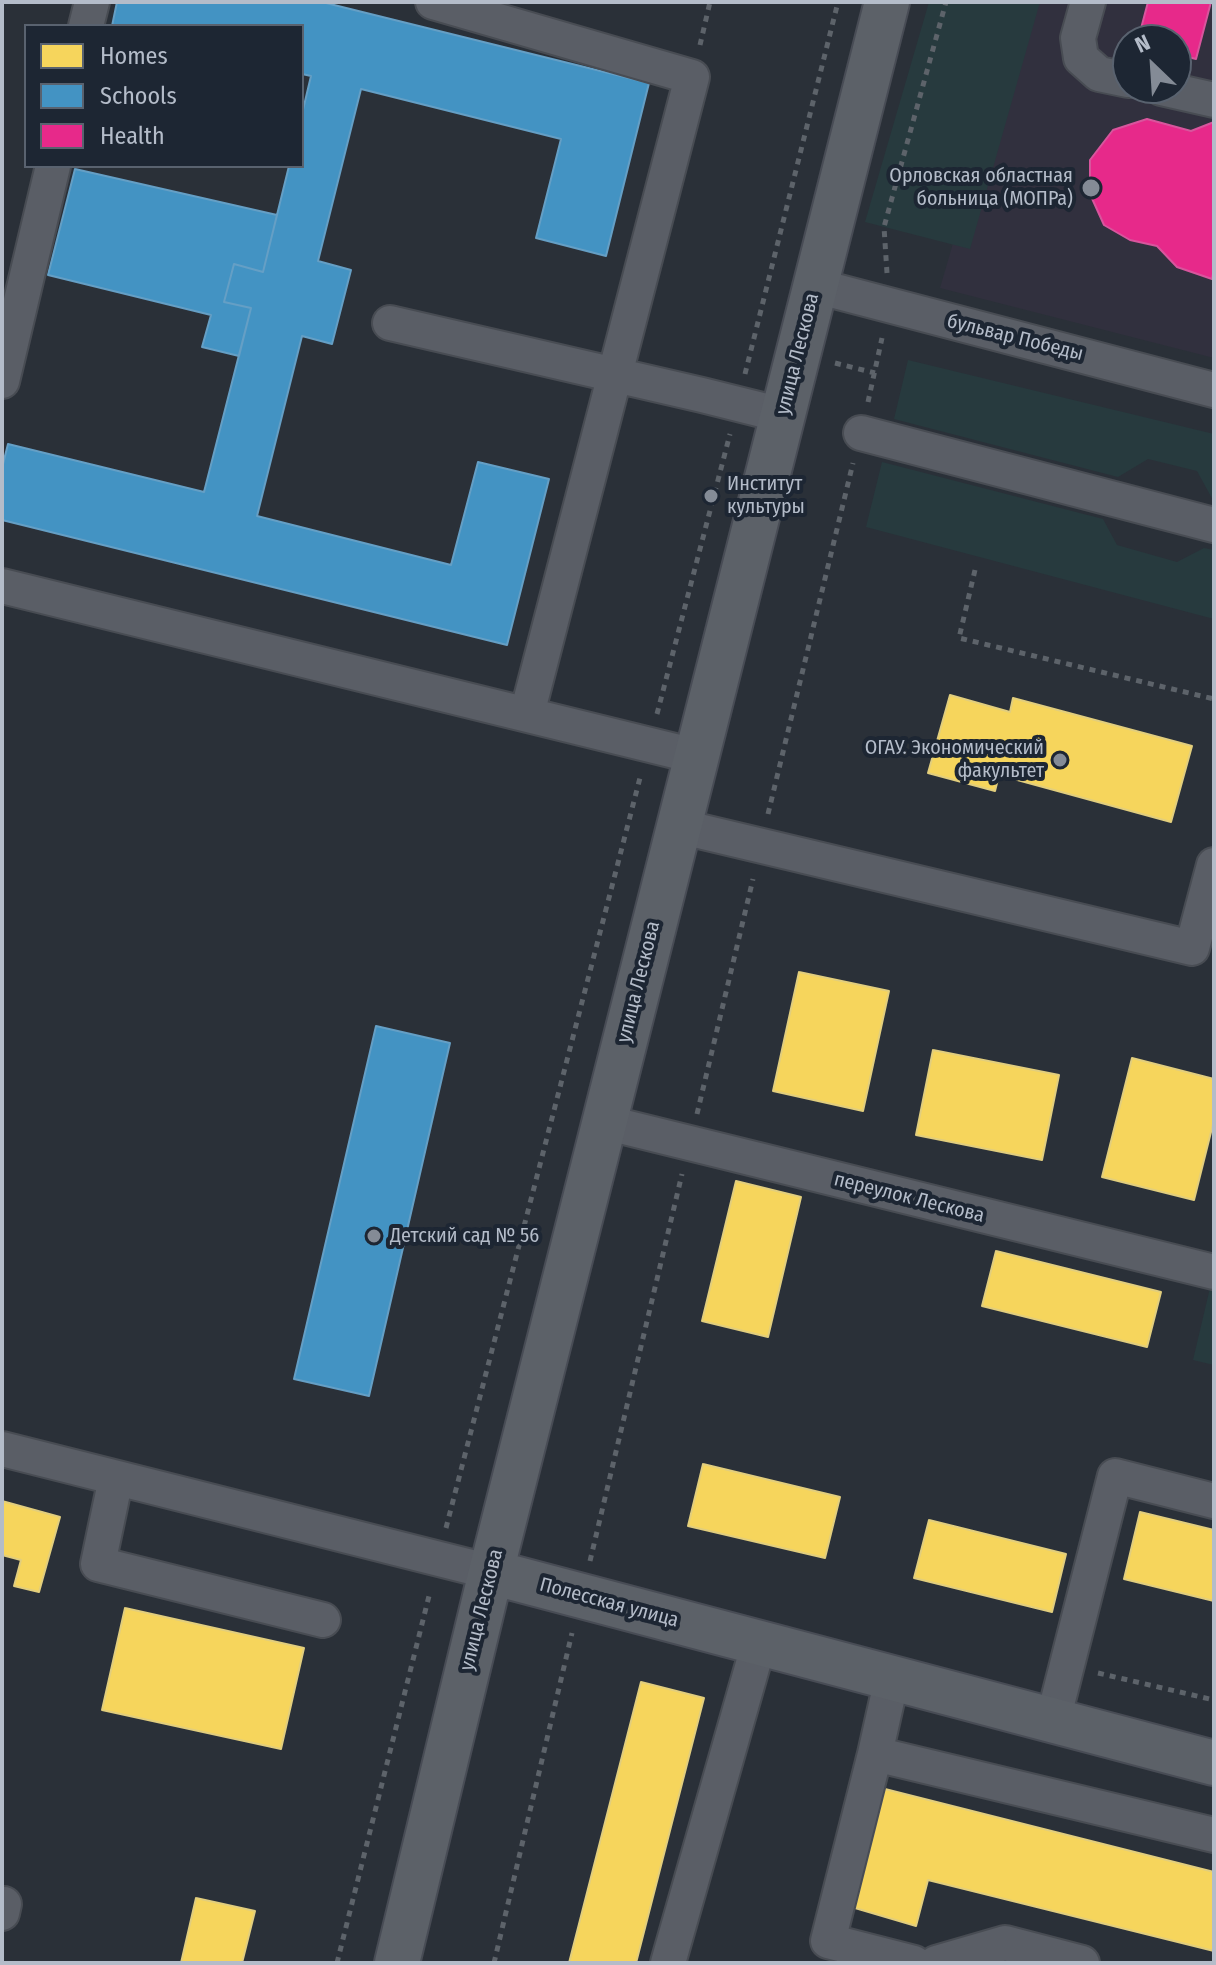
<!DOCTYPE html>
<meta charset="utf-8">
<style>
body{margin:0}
#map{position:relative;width:1216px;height:1965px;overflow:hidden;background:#2a3038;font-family:"Fira Sans Condensed",sans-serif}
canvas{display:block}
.frame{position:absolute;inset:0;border:4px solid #b4bcc9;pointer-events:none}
.legend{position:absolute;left:24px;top:24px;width:280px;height:144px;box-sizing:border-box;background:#1d2633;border:2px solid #59626f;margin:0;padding:10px 14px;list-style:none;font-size:24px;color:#b4bcc9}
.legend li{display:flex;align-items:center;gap:16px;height:40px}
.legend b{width:40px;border:2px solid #59626f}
.north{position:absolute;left:1112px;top:24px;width:80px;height:80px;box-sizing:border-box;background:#1d2633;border:2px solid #59626f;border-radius:50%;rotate:335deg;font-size:22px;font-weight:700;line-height:32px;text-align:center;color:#b4bcc9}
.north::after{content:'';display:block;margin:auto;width:28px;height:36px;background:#848b96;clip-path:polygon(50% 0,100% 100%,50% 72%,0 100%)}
</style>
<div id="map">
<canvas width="1216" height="1965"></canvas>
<div class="frame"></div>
<ul class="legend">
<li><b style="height:22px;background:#f6d55c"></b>Homes</li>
<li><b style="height:22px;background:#4393c3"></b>Schools</li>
<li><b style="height:22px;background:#e7298a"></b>Health</li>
</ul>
<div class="north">N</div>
</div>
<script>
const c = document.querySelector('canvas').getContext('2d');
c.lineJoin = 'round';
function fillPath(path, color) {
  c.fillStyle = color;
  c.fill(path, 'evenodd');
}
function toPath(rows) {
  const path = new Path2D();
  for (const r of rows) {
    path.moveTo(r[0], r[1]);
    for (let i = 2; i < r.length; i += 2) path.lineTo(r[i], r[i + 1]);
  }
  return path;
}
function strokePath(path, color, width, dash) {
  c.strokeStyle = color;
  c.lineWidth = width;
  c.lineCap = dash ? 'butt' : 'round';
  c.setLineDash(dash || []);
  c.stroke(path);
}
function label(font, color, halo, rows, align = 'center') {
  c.font = font + ' "Fira Sans Condensed",sans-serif';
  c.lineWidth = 8;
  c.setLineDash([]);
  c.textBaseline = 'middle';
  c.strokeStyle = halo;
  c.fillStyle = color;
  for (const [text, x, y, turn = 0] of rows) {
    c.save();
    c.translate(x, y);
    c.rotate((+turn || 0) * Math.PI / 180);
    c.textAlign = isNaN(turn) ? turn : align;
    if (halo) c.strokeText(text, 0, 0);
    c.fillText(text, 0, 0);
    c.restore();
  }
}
fillPath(toPath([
 [1023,2,1214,2,1214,358,940,288],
 [1128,40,1176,40,1176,88,1128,88]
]), '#31303e');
fillPath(toPath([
 [929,2,1040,2,970,249,865,222],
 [908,360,1214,434,1214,502,1197,471,1148,459,1118,477,894,419],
 [882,462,1103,519,1117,545,1177,562,1204,548,1214,550,1214,619,866,527],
 [1214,1271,1214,1365,1193,1360]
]), '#273a3e');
const homes = toPath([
 [950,695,1010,712,1013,698,1192,746,1171,822,999,775,995,791,928,773,950,695],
 [799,972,889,991,863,1111,773,1091,799,972],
 [933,1050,1059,1075,1042,1160,916,1135,933,1050],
 [1132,1058,1214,1079,1214,1120,1194,1200,1102,1177,1132,1058],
 [736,1181,801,1197,768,1337,702,1321,736,1181],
 [996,1251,1161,1292,1147,1347,982,1306,996,1251],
 [703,1464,840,1497,825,1558,688,1526,703,1464],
 [2,1501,60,1517,39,1592,14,1586,21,1560,2,1555,2,1501],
 [1140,1512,1214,1530,1214,1601,1124,1579,1140,1512],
 [929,1520,1066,1554,1052,1612,914,1578,929,1520],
 [125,1608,304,1648,281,1749,102,1710,125,1608],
 [641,1682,704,1698,636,1963,569,1963,641,1682],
 [885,1789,1214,1872,1214,1951,928,1880,916,1926,855,1908,885,1789],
 [196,1898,255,1911,242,1963,181,1963,196,1898]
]);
fillPath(homes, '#f6d55c');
strokePath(homes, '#e2ce7d', 2);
const schools = toPath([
 [117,2,322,2,649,83,606,256,536,238,561,139,361,89,318,261,351,270,332,344,302,336,257,516,451,565,478,462,549,479,507,645,2,520,2,468,8,444,204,492,251,308,224,302,234,264,263,272,289,166,302,166,302,114,311,76,302,74,302,26,112,26,117,2],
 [75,169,277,215,263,272,234,264,224,302,251,308,239,356,202,347,211,315,48,275,75,169],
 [376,1026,450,1043,369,1396,294,1379,376,1026]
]);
fillPath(schools, '#4393c3');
strokePath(schools, '#659fc5', 2);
const health = toPath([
 [1148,2,1211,2,1196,59,1176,54,1176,40,1138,40,1148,2],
 [1147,119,1191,131,1214,122,1214,269,1212,279,1177,267,1157,246,1130,240,1104,225,1090,194,1090,160,1113,130,1147,119]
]);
fillPath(health, '#e7298a');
strokePath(health, '#d8559d', 2);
const minor = toPath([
 [433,2,692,77,527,714],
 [1088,2,1078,38,1081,58,1099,74,1128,80],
 [86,26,92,2],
 [1161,88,1214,100],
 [816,286,1214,390],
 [390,323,702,395,782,415],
 [2,381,53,166],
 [861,433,1214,525],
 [2,586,695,756],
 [678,826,1192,948,1214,865],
 [604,1122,1214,1272],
 [2,1449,491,1572],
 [116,1478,98,1564,323,1620],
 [892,1678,875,1754,1214,1835],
 [1053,1720,1115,1476,1214,1501],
 [875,1754,828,1941,914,1963],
 [2,1904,4,1904,2,1913],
 [668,1963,759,1643],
 [936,1963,1005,1943,1082,1963]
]);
const major = toPath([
 [491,1572,1214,1763],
 [397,1963,491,1572,887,2]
]);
strokePath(minor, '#484c53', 38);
strokePath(major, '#484c55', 48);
strokePath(toPath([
 [700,45,710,2],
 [887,273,884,227,946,2],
 [835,363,875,373],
 [745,374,838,2],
 [868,402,882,338],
 [975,570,959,638,1214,699],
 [657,714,730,434],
 [768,814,853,463],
 [697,1114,753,879],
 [446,1528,641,774],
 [590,1561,682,1174],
 [1098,1673,1214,1700],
 [337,1963,430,1592],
 [494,1963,572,1633]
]), '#5d636a', 5, [6, 6]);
strokePath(minor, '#5a5e66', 34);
strokePath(major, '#5c6168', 44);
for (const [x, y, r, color] of [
 [1091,188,10,"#848b96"],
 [711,496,8,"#848b96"],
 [1060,760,8,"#848b96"],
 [374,1236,8,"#848b96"]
]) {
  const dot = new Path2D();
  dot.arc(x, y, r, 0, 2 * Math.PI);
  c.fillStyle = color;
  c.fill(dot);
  strokePath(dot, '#1d2633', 3);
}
label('20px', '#b4bcc9', '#1d2633', [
 ["Орловская областная",1073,176],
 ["больница (МОПРа)",1073,199],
 ["Институт",727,484,"left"],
 ["культуры",727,507,"left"],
 ["ОГАУ. Экономический",1044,748],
 ["факультет",1044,771],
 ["Детский сад № 56",390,1236,"left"]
], 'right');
label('20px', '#b4bcc9', '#1d2633', [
 ["бульвар Победы",1015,338,14],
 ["улица Лескова",798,354,-76],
 ["улица Лескова",639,982,-76],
 ["переулок Лескова",909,1198,14],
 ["Полесская улица",609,1603,15],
 ["улица Лескова",482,1610,-76]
]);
</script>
